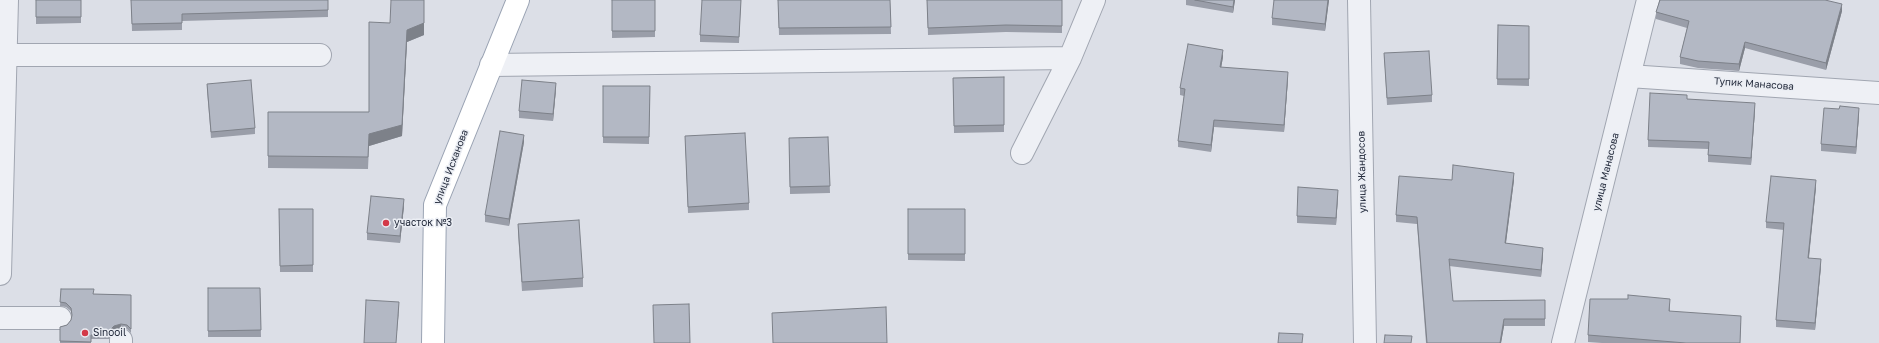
<!DOCTYPE html>
<meta charset="utf-8">
<style>
body{margin:0}
canvas{display:block;background:#dcdfe7}
</style>
<canvas width="1879" height="343"></canvas>
<script>
const c = document.querySelector('canvas').getContext('2d');
c.lineJoin = 'round';
function toPath(rows) {
  const path = new Path2D();
  for (const r of rows) {
    path.moveTo(r[0], r[1]);
    for (let i = 2; i < r.length; i += 2) path.lineTo(r[i], r[i + 1]);
  }
  return path;
}
function strokePath(path, color, width, dash) {
  c.strokeStyle = color;
  c.lineWidth = width;
  c.lineCap = dash ? 'butt' : 'round';
  c.setLineDash(dash || []);
  c.stroke(path);
}
function fillPath(path, color) {
  c.fillStyle = color;
  c.fill(path, 'evenodd');
}
function label(font, color, halo, rows, align = 'center') {
  c.font = font + ' "Golos Text",sans-serif';
  c.lineWidth = 3;
  c.setLineDash([]);
  c.textBaseline = 'middle';
  c.strokeStyle = halo;
  c.fillStyle = color;
  for (const [text, x, y, turn = 0] of rows) {
    c.save();
    c.translate(x, y);
    c.rotate((+turn || 0) * Math.PI / 180);
    c.textAlign = isNaN(turn) ? turn : align;
    if (halo) c.strokeText(text, 0, 0);
    c.fillText(text, 0, 0);
    c.restore();
  }
}
const minor = toPath([
 [1359,0,1365,343],
 [5,55,320,55],
 [491,65,1070,58],
 [1629,76,1879,93],
 [1022,153,1070,58,1094,0],
 [0,274,7,0],
 [0,318,60,318],
 [121,340,121,343],
 [1563,343,1648,0]
]);
const major = toPath([
 [433,343,435,205,518,0]
]);
strokePath(minor, '#a1a6b1', 24);
strokePath(major, '#9aa3b3', 24);
strokePath(minor, '#eef0f5', 22);
strokePath(major, '#fff', 22);
fillPath(toPath([
 [36,0,81,0,81,23,36,24],
 [131,0,328,0,328,17,182,21,182,30,132,31],
 [612,0,655,0,655,37,612,38],
 [741,0,739,43,700,42,700,35],
 [778,0,890,0,891,34,779,35],
 [927,0,1062,0,1062,33,1006,32,928,35],
 [1186,0,1235,0,1233,13,1186,5],
 [1329,0,1325,31,1272,25,1272,18],
 [1842,11,1826,70,1745,48,1739,71,1698,68,1680,64,1680,57,1687,28,1656,19,1656,12],
 [369,22,424,35,407,42,402,136,369,146,368,169,268,168,268,112,369,112],
 [1498,25,1529,26,1529,86,1497,85],
 [1384,53,1432,95,1432,102,1387,105],
 [1223,57,1221,68,1288,79,1284,132,1214,127,1211,152,1178,147,1178,141,1184,96,1180,95,1180,88],
 [1004,77,1004,132,954,133,953,78],
 [207,84,255,128,255,134,211,138,207,90],
 [603,86,650,86,649,144,603,143],
 [556,89,553,121,519,118,519,111],
 [1687,99,1755,110,1751,165,1708,162,1708,149,1648,147,1648,140],
 [1859,115,1856,154,1821,151,1821,144],
 [685,136,749,203,749,210,688,213],
 [828,137,830,193,790,194,789,138],
 [524,142,509,226,485,222,485,215],
 [1452,180,1514,180,1506,243,1543,255,1541,277,1449,266,1453,301,1545,300,1545,326,1504,326,1501,343,1426,343,1417,224,1396,222,1396,215],
 [1816,187,1809,258,1821,266,1815,330,1776,327,1776,320,1784,230,1766,228,1766,222],
 [1338,196,1336,225,1297,223,1297,216],
 [404,206,400,243,367,240,367,233],
 [279,209,313,209,313,272,280,272],
 [908,209,965,209,965,261,908,260],
 [518,224,583,278,583,287,522,291,518,233],
 [208,288,260,288,261,337,208,337],
 [61,289,94,294,131,295,131,333,127,329,121,328,114,329,110,334,109,339,91,339,91,343,60,343,60,327,67,325,71,320,72,317,71,311,66,307,60,306],
 [1670,306,1670,312,1741,323,1740,343,1602,343,1588,342,1588,335]
]), '#9a9ea9');
fillPath(toPath([
 [424,0,424,35,407,42,402,136,369,146,369,134,407,30],
 [1234,0,1235,0,1233,13,1233,7],
 [1328,0,1329,0,1325,31,1325,24],
 [1842,4,1842,11,1826,70,1826,63],
 [1745,42,1745,48,1739,71,1739,64],
 [1223,50,1223,57,1220,74,1220,67],
 [1288,72,1288,79,1284,132,1284,125],
 [556,83,556,89,553,121,553,114],
 [1755,103,1755,110,1751,165,1751,158],
 [1859,108,1859,115,1856,154,1856,147],
 [1214,120,1214,127,1211,152,1211,145],
 [524,135,524,142,509,226,509,219],
 [1514,173,1514,180,1505,250,1505,243],
 [1816,180,1816,187,1808,265,1808,258],
 [1338,190,1338,196,1336,225,1336,218],
 [404,199,404,206,400,243,400,236],
 [1543,248,1543,255,1541,277,1541,270],
 [1821,259,1821,266,1815,330,1815,323],
 [399,302,399,309,396,343],
 [1504,319,1504,326,1501,343,1500,343],
 [121,324,121,328,114,329,110,334,109,339,109,336,110,330,114,326]
]), '#7d8189');
const building = toPath([
 [36,0,81,0,81,17,36,17,36,0],
 [131,0,328,0,328,10,182,14,182,23,132,24,131,0],
 [391,0,424,0,424,23,407,30,402,125,369,134,368,157,268,156,268,112,369,112,369,22,390,23,391,0],
 [612,0,655,0,655,31,612,31,612,0],
 [702,0,741,0,739,37,700,35,702,0],
 [778,0,890,0,891,27,779,28,778,0],
 [927,0,1062,0,1062,26,1006,25,928,28,927,0],
 [1195,0,1234,0,1233,7,1195,0],
 [1274,0,1328,0,1325,24,1272,18,1274,0],
 [1660,0,1825,0,1842,4,1826,63,1745,42,1739,64,1698,61,1680,57,1689,21,1656,12,1660,0],
 [1498,25,1529,26,1529,79,1497,79,1498,25],
 [1188,44,1223,50,1220,67,1288,72,1284,125,1214,120,1211,145,1178,141,1185,89,1180,88,1188,44],
 [1429,51,1432,95,1387,98,1384,53,1429,51],
 [1004,77,1004,125,954,126,953,78,1004,77],
 [251,80,255,128,211,132,207,84,251,80],
 [522,80,556,83,553,114,519,111,522,80],
 [603,86,650,86,649,137,603,137,603,86],
 [1650,93,1687,95,1687,99,1755,103,1751,158,1708,155,1709,142,1648,140,1650,93],
 [1840,106,1859,108,1856,147,1821,144,1824,108,1839,109,1840,106],
 [500,131,524,135,509,219,485,215,500,131],
 [745,133,749,203,688,207,685,136,745,133],
 [828,137,830,186,790,187,789,138,828,137],
 [1453,165,1514,173,1505,243,1543,248,1541,270,1449,259,1453,301,1545,300,1545,319,1504,319,1500,343,1427,343,1417,217,1396,215,1399,176,1452,180,1453,165],
 [1771,176,1816,180,1808,258,1821,259,1815,323,1776,320,1784,223,1766,222,1771,176],
 [1298,187,1338,190,1336,218,1297,216,1298,187],
 [371,196,404,199,400,236,367,233,371,196],
 [279,209,313,209,313,265,280,266,279,209],
 [908,209,965,209,965,254,908,254,908,209],
 [579,220,583,278,522,282,518,224,579,220],
 [208,288,260,288,261,330,208,331,208,288],
 [61,289,94,289,93,294,131,295,131,329,127,325,121,324,114,326,110,330,109,336,91,335,91,342,60,341,60,327,67,325,71,320,72,315,71,308,66,303,60,302,61,289],
 [1628,295,1670,299,1669,311,1741,316,1740,343,1686,343,1588,335,1590,299,1628,299,1628,295],
 [366,300,399,302,396,343,364,343,366,300],
 [689,304,690,343,654,343,653,305,689,304],
 [886,307,887,343,773,343,772,313,886,307],
 [1279,333,1303,334,1302,343,1278,343,1279,333],
 [1385,335,1412,336,1411,343,1384,343,1385,335]
]);
fillPath(building, '#b3b8c4');
strokePath(building, '#7d8189', 1);
for (const [x, y, r, color] of [
 [386,223,4,"#d33948"],
 [85,333,4,"#d33948"]
]) {
  const dot = new Path2D();
  dot.arc(x, y, r, 0, 2 * Math.PI);
  c.fillStyle = color;
  c.fill(dot);
  strokePath(dot, '#ebeef4', 1.5);
}
label('10px', '#252c3d', '#ebeef4', [
 ["Тупик Манасова",1754,84,4],
 ["улица Исханова",451,167,-69],
 ["улица Жандосов",1362,172,-91],
 ["улица Манасова",1606,172,-76]
]);
label('10px', '#252c3d', '#ebeef4', [
 ["участок №3",394,223],
 ["Sinooil",93,333]
], 'left');
</script>
